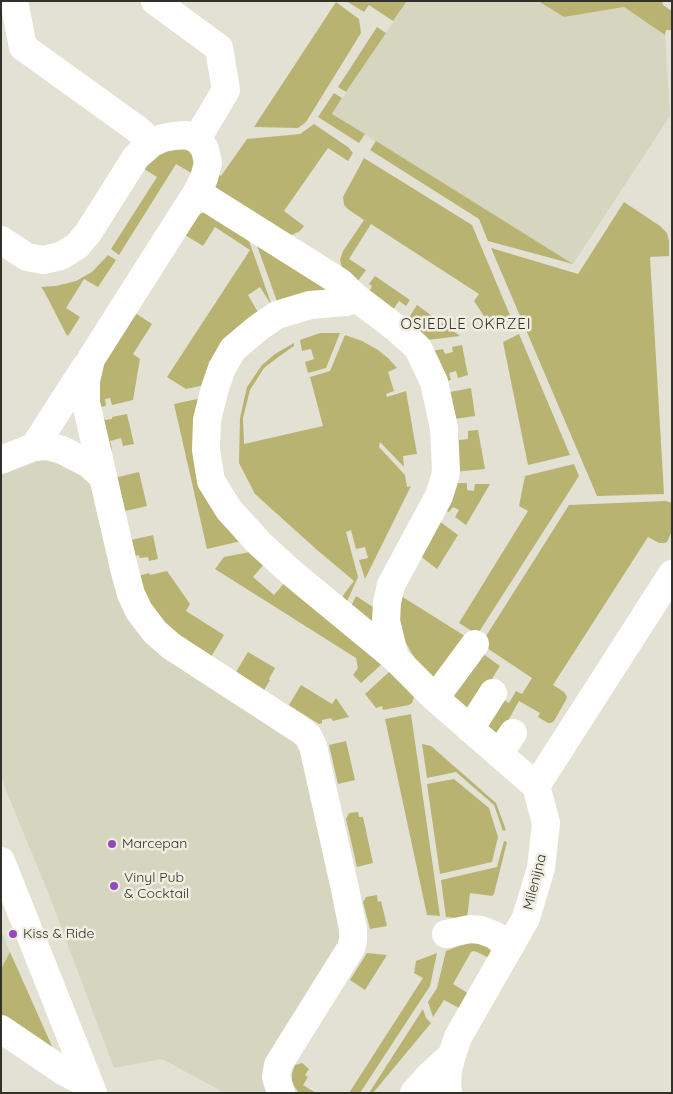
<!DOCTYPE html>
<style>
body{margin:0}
#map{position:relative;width:673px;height:1094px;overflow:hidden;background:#e2e1d4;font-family:Quicksand,sans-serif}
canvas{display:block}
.frame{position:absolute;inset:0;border:2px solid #31312c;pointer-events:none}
</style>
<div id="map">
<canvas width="673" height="1094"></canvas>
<div class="frame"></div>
</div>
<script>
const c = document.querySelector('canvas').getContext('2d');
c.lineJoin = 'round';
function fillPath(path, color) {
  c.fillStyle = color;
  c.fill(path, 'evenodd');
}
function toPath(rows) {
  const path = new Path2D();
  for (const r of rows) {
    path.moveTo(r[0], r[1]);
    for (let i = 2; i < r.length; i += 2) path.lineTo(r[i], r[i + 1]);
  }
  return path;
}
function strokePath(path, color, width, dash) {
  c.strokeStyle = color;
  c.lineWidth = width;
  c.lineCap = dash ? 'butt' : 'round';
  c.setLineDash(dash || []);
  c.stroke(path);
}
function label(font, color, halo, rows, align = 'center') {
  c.font = font + ' Quicksand,sans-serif';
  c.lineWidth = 5;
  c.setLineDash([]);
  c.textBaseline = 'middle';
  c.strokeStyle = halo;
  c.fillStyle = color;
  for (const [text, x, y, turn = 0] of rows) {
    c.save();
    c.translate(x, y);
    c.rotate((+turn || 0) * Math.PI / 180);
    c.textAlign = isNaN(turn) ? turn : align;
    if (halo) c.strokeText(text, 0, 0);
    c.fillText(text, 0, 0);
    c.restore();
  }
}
fillPath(toPath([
 [407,1,538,1,564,17,624,7,665,35,670,116,573,264,332,114],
 [34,447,89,464,131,594,302,731,353,929,321,995,280,1093,225,1093,162,1059,114,1068,49,895,1,778,1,460],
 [1,931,10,952,1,969]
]), '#d6d5c0');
fillPath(toPath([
 [346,1,407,1,393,21,369,5,364,12],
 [538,1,662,1,663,5,672,11,672,30,666,30,665,35,624,7,564,17],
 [336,2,359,19,361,33,306,122,298,128,254,127],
 [377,27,386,33,346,92,338,87],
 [334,93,342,98,332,114,365,134,359,143,318,117],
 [314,124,348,147,353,153,348,161,328,148,284,211,304,226,300,231,292,235,287,235,216,190,215,183,218,175,221,176,247,139,300,134],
 [376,141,573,264,488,241,479,219,370,150],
 [168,148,188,148,195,156,193,174,176,164,119,255,111,249,157,177,141,167],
 [364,158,472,225,512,320,492,328,474,301,479,294,371,224,349,259,366,270,355,285,342,267,340,260,343,251,364,220,349,210,344,205,343,197],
 [624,202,660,226,667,233,669,241,669,256,650,257,664,494,597,496,491,248,578,274],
 [205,212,247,235,272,306,260,287,248,295,259,314,205,385,186,389,167,377,250,250,215,227,203,246,185,235,200,214],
 [255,240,330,292,278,304],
 [108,255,116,260,98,287,84,279,66,308,80,317,68,336,66,334,44,291,41,287,56,286,76,281,92,272],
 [375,276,410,300,406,306,399,301,392,311,368,294,372,286,369,284],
 [417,305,460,336,427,340,406,322],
 [135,313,152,324,133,354,140,359,133,400,112,405,110,398,105,399,106,406,99,407,98,391,102,365],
 [320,333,340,333,326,368,308,373,305,362,314,359,311,349,302,351,300,340],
 [519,334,570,455,528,465,503,342],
 [345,335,362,341,378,350,389,359,397,368,388,372,394,391,386,394,387,397,406,391,417,454,403,456,404,467,380,442,379,447,405,475,407,487,411,486,365,579,359,560,368,558,365,547,356,549,351,530,346,532,358,577,345,606,342,599,344,594,354,581,316,549,255,494,239,463,240,418,247,387,262,365,275,354,294,343,294,346,277,358,264,368,250,390,243,418,244,444,323,426,310,377,330,371],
 [462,345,468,375,458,378,456,371,449,373,451,380,446,381,432,351,443,349,445,354,453,352,452,347],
 [471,388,475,416,454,419,450,392],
 [202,398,241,541,207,549,174,404],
 [127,414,134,444,123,446,121,438,110,441,112,449,107,450,100,420,105,419,105,420,112,419,112,417],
 [478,430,485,469,454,472,458,432,459,440,468,439,468,431],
 [574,464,579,476,479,632,475,633,459,623,528,511,519,506,525,476],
 [139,472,147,506,121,512,114,478],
 [454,483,467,483,467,490,474,491,475,484,490,484,466,525,455,517,459,510,453,507,449,512,445,510],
 [666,501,672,503,672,531,667,542,664,543,659,543,648,537,553,685,564,692,567,697,566,700,554,721,551,723,548,723,538,717,540,713,519,701,499,737,480,721,497,695,509,703,516,691,522,694,532,678,481,644,569,505],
 [439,521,458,535,437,569,419,555],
 [153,535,158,559,149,561,148,557,140,558,139,555,131,557,127,541],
 [255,551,265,563,253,577,274,595,286,581,383,663,361,683,353,675,358,668,356,658,215,569,224,557],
 [167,571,190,604,186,611,224,635,211,657,177,636,149,610,135,577,149,573,150,575],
 [398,594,468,638,437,682,415,659,398,629],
 [356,596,376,609,381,634,349,610],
 [479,651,500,666,486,688,474,715,448,693],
 [248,652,275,668,269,679,270,680,264,690,236,672],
 [390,671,414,697,412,703,409,705,383,710,382,706,376,708,365,694],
 [301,685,332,704,336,698,349,717,333,721,331,718,322,720,322,723,319,724,289,705],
 [411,714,440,916,427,915,385,719],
 [346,741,355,780,338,784,329,745],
 [422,744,431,746,496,803,506,830,503,831,494,805,456,772,427,778],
 [454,779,489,808,498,837,492,862,440,874,427,784],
 [358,812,359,817,363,817,373,863,357,867,346,819,349,813],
 [504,841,507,842,494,894,492,896,470,893,467,919,446,917,441,880,497,867],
 [377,895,378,902,381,901,387,926,370,929,363,902,366,897],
 [472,941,486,946,491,951,489,958,477,952,473,951,471,952,453,984,469,994,461,1009,444,1000,433,1017,428,1002,437,988,446,951],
 [10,952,63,1071,1,1029,1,969],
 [367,953,387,955,365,990,350,980],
 [437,953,430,986,360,1093,349,1093,423,978,414,973,416,961],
 [423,1009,426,1018,431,1023,373,1093,369,1093],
 [302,1063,309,1069,305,1075,308,1077,303,1085,316,1093,299,1093,294,1086,292,1081,292,1074,295,1065]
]), '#b9b372');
strokePath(toPath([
 [14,1,23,47,137,129,152,143],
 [155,1,219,48,226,90,197,139,205,149,208,163,204,178,197,192,340,282,354,296,396,328,418,348,434,382,444,428,446,470,445,477,439,496,391,585,387,602,386,621,395,658],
 [197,192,91,359,86,381,86,403,125,572,131,594,139,611,155,632,171,646,302,731,308,736,313,746,345,889,353,929,353,940,351,948,278,1065,276,1077,281,1093],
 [1,240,27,257,43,260,61,256,77,246,88,233,136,157,152,143,163,138,174,136,186,135,197,139],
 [357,298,346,302,310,305,277,315,258,328,233,349,222,368,215,388,207,420,206,450,211,481,229,510,260,544,293,574,395,658,435,698,536,786],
 [34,447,48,446,62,450,89,464,103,477],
 [1,460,34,447,86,366],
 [435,698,475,644],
 [470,729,493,693],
 [499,754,513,733],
 [1,861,93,1093],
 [446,934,470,929,481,930,494,935,511,945],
 [1,1029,63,1071,90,1085],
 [414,1093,429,1076,452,1055],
 [448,1093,447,1086,448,1070,452,1055,458,1037,526,918,541,868,546,823,536,786,672,574]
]), '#fff', 28);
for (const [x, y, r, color] of [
 [112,844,5,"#9749b9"],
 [114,886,5,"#9749b9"],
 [13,934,5,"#9749b9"]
]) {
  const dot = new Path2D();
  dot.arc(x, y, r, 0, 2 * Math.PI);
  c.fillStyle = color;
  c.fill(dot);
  strokePath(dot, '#efeee1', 2);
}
label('14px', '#31312c', '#efeee1', [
 ["Marcepan",122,844],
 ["Vinyl Pub",124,878],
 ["& Cocktail",124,894],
 ["Kiss & Ride",23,934]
], 'left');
label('14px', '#31312c', '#efeee1', [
 ["Milenijna",535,882,-76]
]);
c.letterSpacing = '1px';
label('15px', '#343328', '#efeee1', [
 ["OSIEDLE OKRZEI",466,324]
]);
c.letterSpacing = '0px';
</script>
